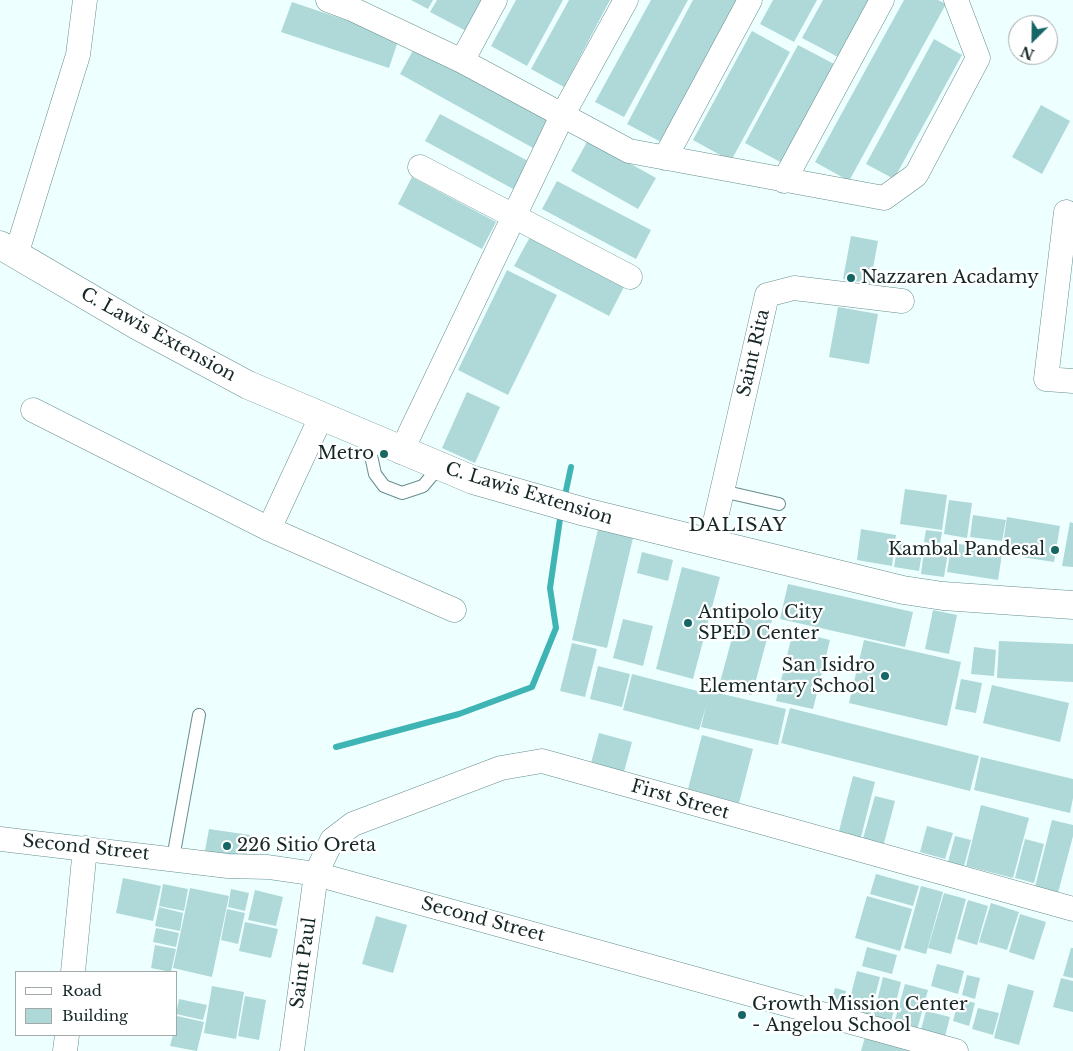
<!DOCTYPE html>
<style>
body{margin:0}
#map{position:relative;width:1073px;height:1051px;overflow:hidden;background:#eff;font-family:"Libre Baskerville",serif}
canvas{display:block}
.legend{position:absolute;left:15px;top:971px;width:162px;height:65px;box-sizing:border-box;background:#fff;border:1px solid #a2a9a9;margin:0;padding:6px 9px;list-style:none;font-size:15px;color:#162727}
.legend li{display:flex;align-items:center;gap:10px;height:25px}
.legend b{width:25px;border:1px solid #a2a9a9}
.north{position:absolute;left:1008px;top:15px;width:50px;height:50px;box-sizing:border-box;background:#fff;border:1px solid #a2a9a9;border-radius:50%;rotate:203deg;font-size:14px;font-weight:700;line-height:20px;text-align:center;color:#162727}
.north::after{content:'';display:block;margin:auto;width:18px;height:22px;background:#176666;clip-path:polygon(50% 0,100% 100%,50% 72%,0 100%)}
</style>
<div id="map">
<canvas width="1073" height="1051"></canvas>
<ul class="legend">
<li><b style="height:6px;background:#fff"></b>Road</li>
<li><b style="height:14px;background:#aed9d8"></b>Building</li>
</ul>
<div class="north">N</div>
</div>
<script>
const c = document.querySelector('canvas').getContext('2d');
c.lineJoin = 'round';
function toPath(rows) {
  const path = new Path2D();
  for (const r of rows) {
    path.moveTo(r[0], r[1]);
    for (let i = 2; i < r.length; i += 2) path.lineTo(r[i], r[i + 1]);
  }
  return path;
}
function strokePath(path, color, width, dash) {
  c.strokeStyle = color;
  c.lineWidth = width;
  c.lineCap = dash ? 'butt' : 'round';
  c.setLineDash(dash || []);
  c.stroke(path);
}
function fillPath(path, color) {
  c.fillStyle = color;
  c.fill(path, 'evenodd');
}
function label(font, color, halo, rows, align = 'center') {
  c.font = font + ' "Libre Baskerville",serif';
  c.lineWidth = 4.5;
  c.setLineDash([]);
  c.textBaseline = 'middle';
  c.strokeStyle = halo;
  c.fillStyle = color;
  for (const [text, x, y, turn = 0] of rows) {
    c.save();
    c.translate(x, y);
    c.rotate((+turn || 0) * Math.PI / 180);
    c.textAlign = isNaN(turn) ? turn : align;
    if (halo) c.strokeText(text, 0, 0);
    c.fillText(text, 0, 0);
    c.restore();
  }
}
strokePath(toPath([
 [564,500,571,467],
 [336,747,459,714,532,687,556,628,550,588,561,512]
]), '#3fb4b4', 6);
fillPath(toPath([
 [411,0,433,0,428,9],
 [437,0,485,0,468,32,430,12],
 [516,0,563,0,527,66,491,46],
 [569,0,610,0,564,87,531,69],
 [651,0,688,0,624,117,595,102],
 [693,0,741,0,663,143,627,124],
 [773,0,817,0,794,42,760,24],
 [823,0,869,0,838,57,802,38],
 [904,0,938,0,946,4,849,181,815,162],
 [292,2,399,38,389,68,281,32],
 [752,31,790,52,731,161,693,140],
 [934,39,962,55,894,179,866,164],
 [417,43,549,117,533,148,400,74],
 [798,45,836,65,782,163,745,143],
 [1041,105,1070,121,1042,174,1012,157],
 [440,114,530,162,515,190,425,141],
 [588,140,656,178,638,209,571,171],
 [412,177,496,222,482,249,398,204],
 [557,181,651,230,636,259,542,209],
 [851,236,878,241,870,284,843,279],
 [530,237,624,287,609,316,514,266],
 [507,270,557,295,508,395,458,370],
 [838,307,878,314,869,364,829,357],
 [467,392,500,407,475,463,442,448],
 [905,489,947,495,942,530,900,524],
 [949,500,972,503,967,538,944,534],
 [973,515,1006,520,1002,541,970,537],
 [1007,517,1060,526,1054,562,1002,554,998,580,947,572,952,543,1002,550],
 [1070,522,1073,523,1073,567,1062,566],
 [598,529,633,538,607,648,572,640],
 [861,529,896,535,892,566,857,560],
 [926,530,942,532,940,544,924,542],
 [898,542,923,546,919,571,894,567],
 [925,543,949,546,944,577,921,574],
 [642,552,673,560,668,581,637,573],
 [682,567,720,577,693,679,656,669],
 [788,584,913,612,905,647,780,619],
 [933,610,957,615,949,654,925,649],
 [739,612,772,620,752,695,719,686],
 [623,619,653,626,643,666,613,658],
 [793,631,830,640,813,709,776,701],
 [864,640,961,662,947,726,849,703],
 [999,641,1073,644,1073,682,997,678],
 [572,643,597,649,585,697,560,691],
 [974,647,996,650,994,676,971,674],
 [598,666,630,674,622,707,590,699],
 [632,674,709,694,710,691,786,709,778,745,701,727,706,706,699,730,623,710],
 [961,679,982,683,976,713,955,709],
 [992,685,1069,703,1060,742,983,723],
 [790,708,979,756,970,791,781,743],
 [599,733,632,742,624,772,591,763],
 [702,735,753,749,739,803,688,789],
 [981,757,1073,779,1073,798,1070,813,974,790],
 [853,776,875,782,860,841,838,835],
 [875,796,895,801,883,847,862,842],
 [981,805,1029,818,1013,878,966,866],
 [1052,820,1073,825,1073,836,1058,893,1035,887],
 [927,826,953,833,945,859,920,852],
 [209,829,250,835,246,861,204,856],
 [955,836,971,840,964,866,948,862],
 [1025,839,1044,844,1034,883,1015,878],
 [876,874,919,886,913,906,870,894],
 [123,878,161,886,153,921,116,913],
 [163,884,188,889,184,911,159,906],
 [921,886,943,892,926,954,904,948],
 [190,888,229,896,212,977,173,968],
 [231,889,249,893,245,911,228,907],
 [255,890,283,897,276,926,248,920],
 [944,893,966,899,951,954,928,948],
 [867,896,912,909,900,951,855,938],
 [968,900,988,906,977,945,957,939],
 [991,903,1019,912,1007,950,979,942],
 [159,907,183,913,180,931,155,926],
 [227,909,245,913,238,944,221,940],
 [1020,914,1046,922,1034,960,1009,952],
 [376,916,407,925,393,973,362,964],
 [245,922,278,929,271,958,239,951],
 [156,928,179,933,176,947,153,942],
 [155,945,176,949,171,972,151,968],
 [867,947,897,955,892,974,862,966],
 [1071,948,1073,948,1073,978,1063,976],
 [937,964,964,971,958,994,931,986],
 [857,971,880,977,870,1016,847,1010],
 [967,975,980,978,975,999,962,995],
 [883,977,901,982,891,1022,873,1017],
 [1061,978,1073,981,1073,1012,1053,1007],
 [905,984,928,990,917,1030,894,1024],
 [1008,984,1034,991,1019,1045,994,1038],
 [212,986,244,992,236,1039,204,1033],
 [835,988,846,991,841,1008,830,1006],
 [245,996,266,1000,259,1040,238,1036],
 [959,998,975,1003,969,1026,953,1021],
 [179,999,207,1005,203,1020,176,1014],
 [978,1008,999,1013,993,1035,972,1029],
 [926,1011,950,1017,943,1044,919,1037],
 [177,1016,204,1022,197,1051,170,1046,173,1035,176,1035],
 [865,1037,910,1051,861,1051]
]), '#aed9d8');
const service = toPath([
 [367,437,375,474,384,486,402,493,423,486,439,467],
 [722,491,779,504],
 [173,858,199,715]
]);
const minor = toPath([
 [328,0,352,9,462,61,629,151,884,198,916,175,978,58,956,0],
 [462,61,495,0],
 [665,158,750,0],
 [420,167,630,277],
 [784,181,882,0],
 [1066,212,1046,379,1073,381],
 [16,255,78,55,85,0],
 [33,410,269,529,454,610],
 [401,452,562,116,626,0],
 [269,529,321,417],
 [710,544,767,295,794,288,902,301],
 [0,839,228,866,268,867,316,874,956,1051],
 [73,972,85,848],
 [65,1051,67,1035],
 [292,1051,316,874,332,840,353,824,501,768,542,761,1073,909]
]);
const tertiary = toPath([
 [0,245,138,326,248,385,473,480,585,512,903,590,943,596,1073,605]
]);
strokePath(service, '#668e8e', 14);
strokePath(minor, '#668e8e', 25);
strokePath(tertiary, '#668e8e', 29);
strokePath(service, '#fff', 12);
strokePath(minor, '#fff', 24);
strokePath(tertiary, '#fff', 28);
for (const [x, y, r, color] of [
 [851,278,5,"#176666"],
 [384,454,5,"#176666"],
 [1055,550,5,"#176666"],
 [688,623,5,"#176666"],
 [885,676,5,"#176666"],
 [227,846,5,"#176666"],
 [742,1015,5,"#176666"]
]) {
  const dot = new Path2D();
  dot.arc(x, y, r, 0, 2 * Math.PI);
  c.fillStyle = color;
  c.fill(dot);
  strokePath(dot, '#fff', 2);
}
label('18px', '#162727', '#fff', [
 ["Nazzaren Acadamy",861,278],
 ["Metro",374,454,"right"],
 ["Kambal Pandesal",1045,550,"right"],
 ["Antipolo City",698,613],
 ["SPED Center",698,634],
 ["San Isidro",875,666,"right"],
 ["Elementary School",875,687,"right"],
 ["226 Sitio Oreta",237,846],
 ["Growth Mission Center",752,1005],
 ["- Angelou School",752,1026]
], 'left');
label('18px', '#162727', '#fff', [
 ["C. Lawis Extension",158,335,29],
 ["Saint Rita",754,353,-77],
 ["C. Lawis Extension",529,494,17],
 ["First Street",680,800,16],
 ["Second Street",86,848,6],
 ["Second Street",483,920,15],
 ["Saint Paul",304,963,-82]
]);
c.letterSpacing = '1px';
label('19px', '#162727', '#fff', [
 ["DALISAY",738,526]
]);
c.letterSpacing = '0px';
</script>
